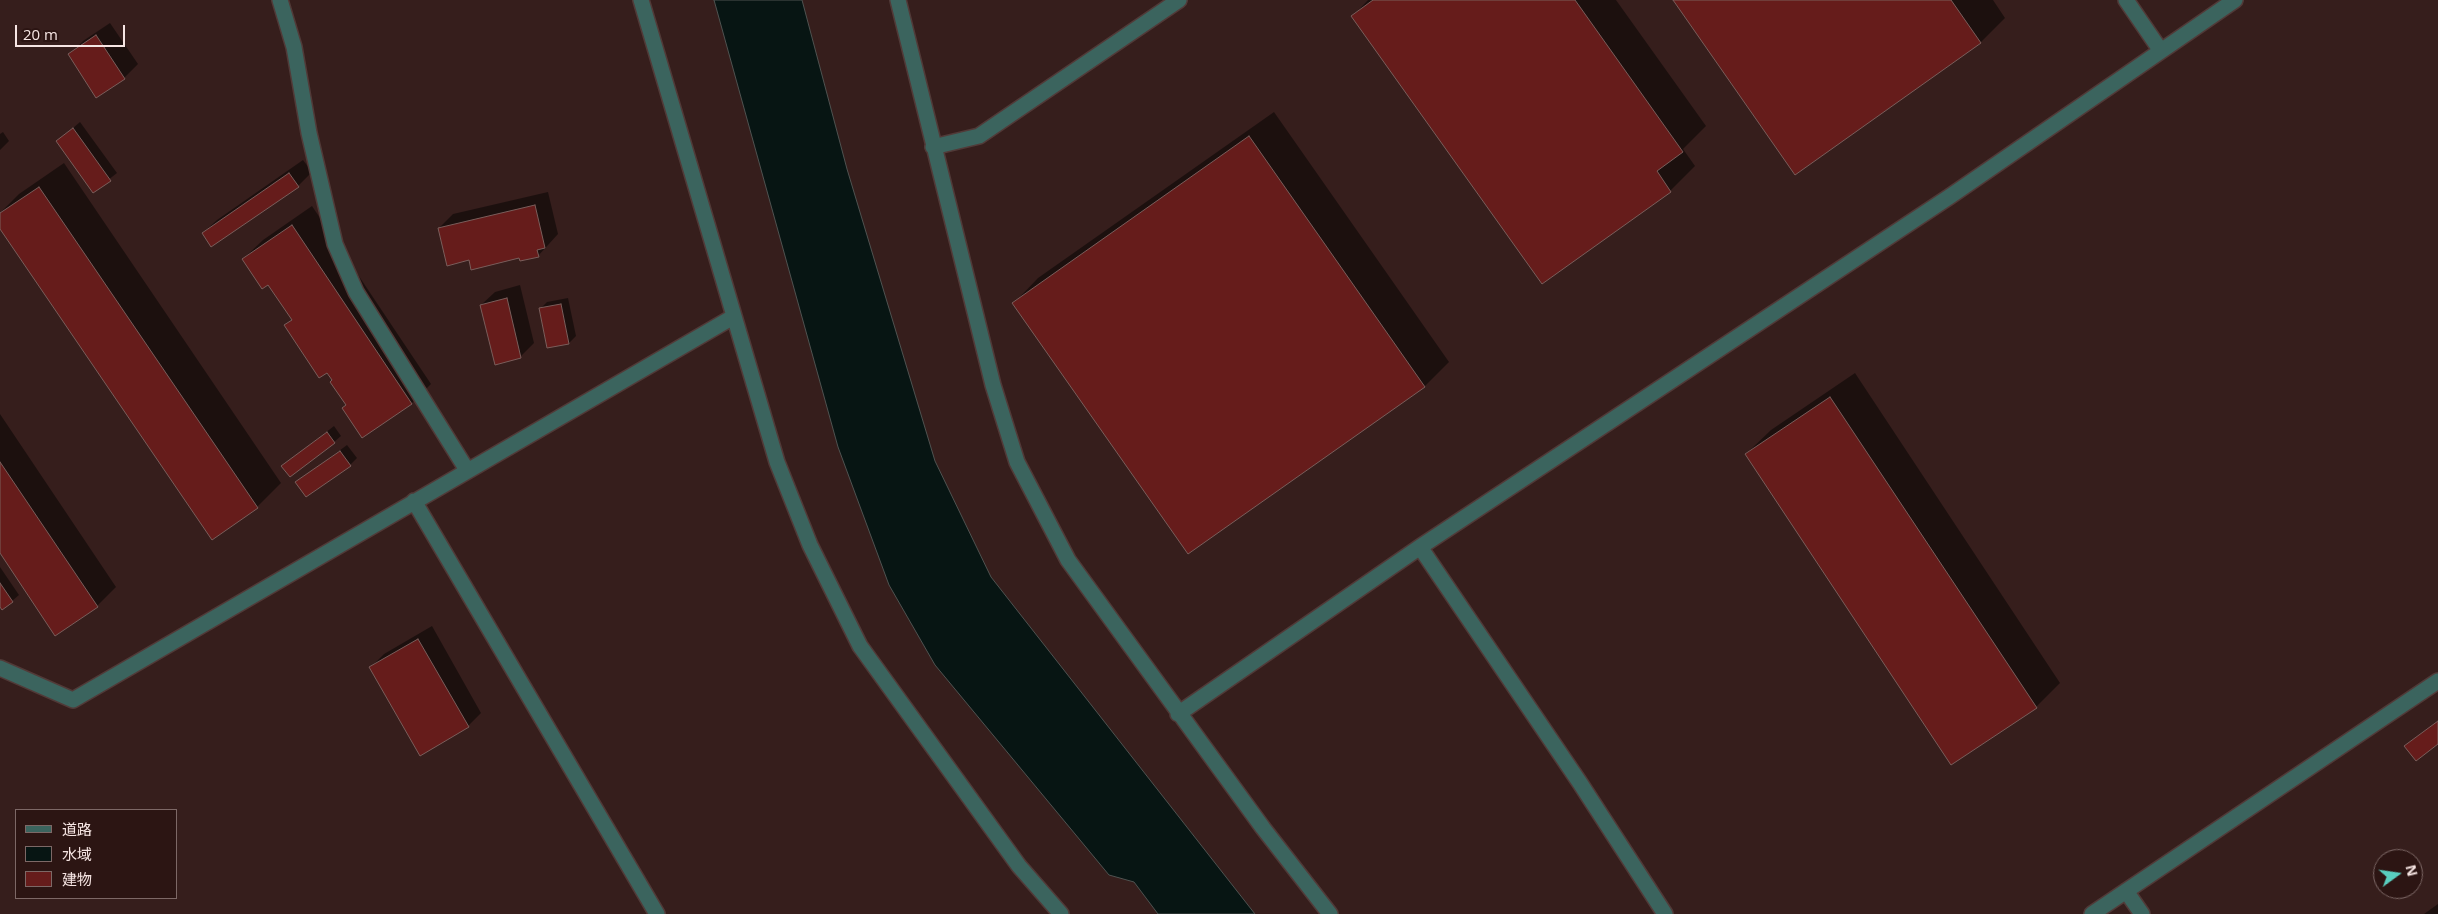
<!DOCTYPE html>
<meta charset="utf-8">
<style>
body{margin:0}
#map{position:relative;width:2438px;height:914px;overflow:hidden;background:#361e1c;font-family:"Open Sans","Noto Sans JP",sans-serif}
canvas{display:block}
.legend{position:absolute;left:15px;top:809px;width:162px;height:90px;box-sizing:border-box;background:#2c1513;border:1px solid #7d6866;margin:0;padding:6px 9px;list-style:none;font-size:15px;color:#f6e5e3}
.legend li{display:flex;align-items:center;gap:10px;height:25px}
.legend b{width:25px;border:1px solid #7d6866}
.north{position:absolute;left:2373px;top:849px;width:50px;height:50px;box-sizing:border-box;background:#2c1513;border:1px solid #7d6866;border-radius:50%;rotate:76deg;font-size:14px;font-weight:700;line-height:20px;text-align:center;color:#f6e5e3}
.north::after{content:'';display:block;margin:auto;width:18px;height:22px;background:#59cebf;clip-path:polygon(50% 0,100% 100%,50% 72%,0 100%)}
.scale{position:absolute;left:15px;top:25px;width:110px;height:22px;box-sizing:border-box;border:2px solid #f6e5e3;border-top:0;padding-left:6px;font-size:15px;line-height:18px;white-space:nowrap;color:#f6e5e3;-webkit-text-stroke:4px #2c1513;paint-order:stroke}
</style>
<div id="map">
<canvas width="2438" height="914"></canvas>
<ul class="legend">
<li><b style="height:6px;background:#3b645e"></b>道路</li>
<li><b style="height:14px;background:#071513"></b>水域</li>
<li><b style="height:14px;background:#661c1b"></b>建物</li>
</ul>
<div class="north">N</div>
<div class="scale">20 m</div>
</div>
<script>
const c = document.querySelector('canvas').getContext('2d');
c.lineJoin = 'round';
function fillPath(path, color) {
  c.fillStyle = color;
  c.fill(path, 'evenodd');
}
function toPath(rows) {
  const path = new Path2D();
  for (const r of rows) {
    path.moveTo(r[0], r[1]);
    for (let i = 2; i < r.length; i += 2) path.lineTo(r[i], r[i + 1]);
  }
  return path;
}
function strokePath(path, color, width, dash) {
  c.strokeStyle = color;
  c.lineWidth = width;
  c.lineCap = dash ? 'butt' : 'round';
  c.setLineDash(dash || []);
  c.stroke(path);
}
const water = toPath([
 [714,0,802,0,847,169,935,461,991,577,1255,914,1158,914,1134,882,1109,875,935,665,889,585,838,447,714,0]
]);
fillPath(water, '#071513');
strokePath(water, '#4f5351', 1);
fillPath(toPath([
 [1368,0,1616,0,1706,126,1683,149,1695,166,1670,191,1542,282,1353,16],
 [1674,0,1993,0,2005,18,1981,42,1796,173],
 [110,23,138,64,124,78,70,54,83,41],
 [1274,112,1449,362,1425,386,1188,552,1014,303,1038,278],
 [80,122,117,173,94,191,58,141],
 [3,132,9,141,0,150,0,134],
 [303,160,312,172,298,186,203,233,217,220],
 [64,163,281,483,257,507,0,227,0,213,19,194],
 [548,192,558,234,538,256,469,259,439,228,453,214],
 [312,206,431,384,411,404,347,405,333,380,286,326,293,319,269,283,243,259,263,240],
 [520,285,534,343,520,357,481,305,495,292],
 [568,298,576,336,569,343,548,347,540,309,547,302],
 [1855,373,2060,683,2036,707,1746,454,1771,430],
 [0,414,116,587,97,606,0,551],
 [334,426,341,436,334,442,283,466],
 [347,445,357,458,350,465,297,482],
 [0,567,19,595,12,601,0,604],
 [432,626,481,713,468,726,370,668,384,654],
 [2438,904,2438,914,2424,914]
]), '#0007');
const building = toPath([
 [1373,0,1575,0,1683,152,1657,171,1671,192,1542,284,1351,16,1373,0],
 [1673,0,1951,0,1981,43,1795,175,1673,0],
 [96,35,125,79,96,98,68,54,96,35],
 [73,128,111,181,93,193,56,141,73,128],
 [1249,136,1425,387,1188,554,1012,303,1249,136],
 [289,173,299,187,211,247,202,233,289,173],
 [39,187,258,508,212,540,0,229,0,213,39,187],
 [535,205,545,248,537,250,539,257,520,261,519,258,471,270,469,260,447,266,438,228,535,205],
 [292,225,412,404,362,438,342,408,346,405,330,382,332,380,327,373,319,378,284,325,292,320,268,285,262,289,242,259,292,225],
 [507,298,521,358,495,365,480,305,507,298],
 [561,304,569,344,547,348,539,308,561,304],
 [1830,397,2037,708,1951,765,1745,454,1830,397],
 [327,432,335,443,290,477,281,466,327,432],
 [340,451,351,466,306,497,295,482,340,451],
 [0,462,98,607,55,636,0,553,0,462],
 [0,583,13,602,2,610,0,607,0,583],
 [418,639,469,727,420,756,369,667,418,639],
 [2438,721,2438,744,2416,761,2404,746,2438,721]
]);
fillPath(building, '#661c1b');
strokePath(building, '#7a5e5b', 1);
const minor = toPath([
 [280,0,294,47,309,133,335,244,356,292,467,470],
 [641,0,777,462,810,545,860,646,1019,866,1061,914],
 [898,0,993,385,1017,462,1068,560,1263,828,1330,914],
 [2126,0,2161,51],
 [933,147,979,136,1179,0],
 [414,501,657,914],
 [1420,547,1580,783,1665,914],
 [0,668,73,700,733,317],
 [1178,714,1420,547,1949,197,2235,0],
 [2126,891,2142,914],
 [2092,914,2438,681]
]);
strokePath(minor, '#513a38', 18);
strokePath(minor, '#3b645e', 15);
</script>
